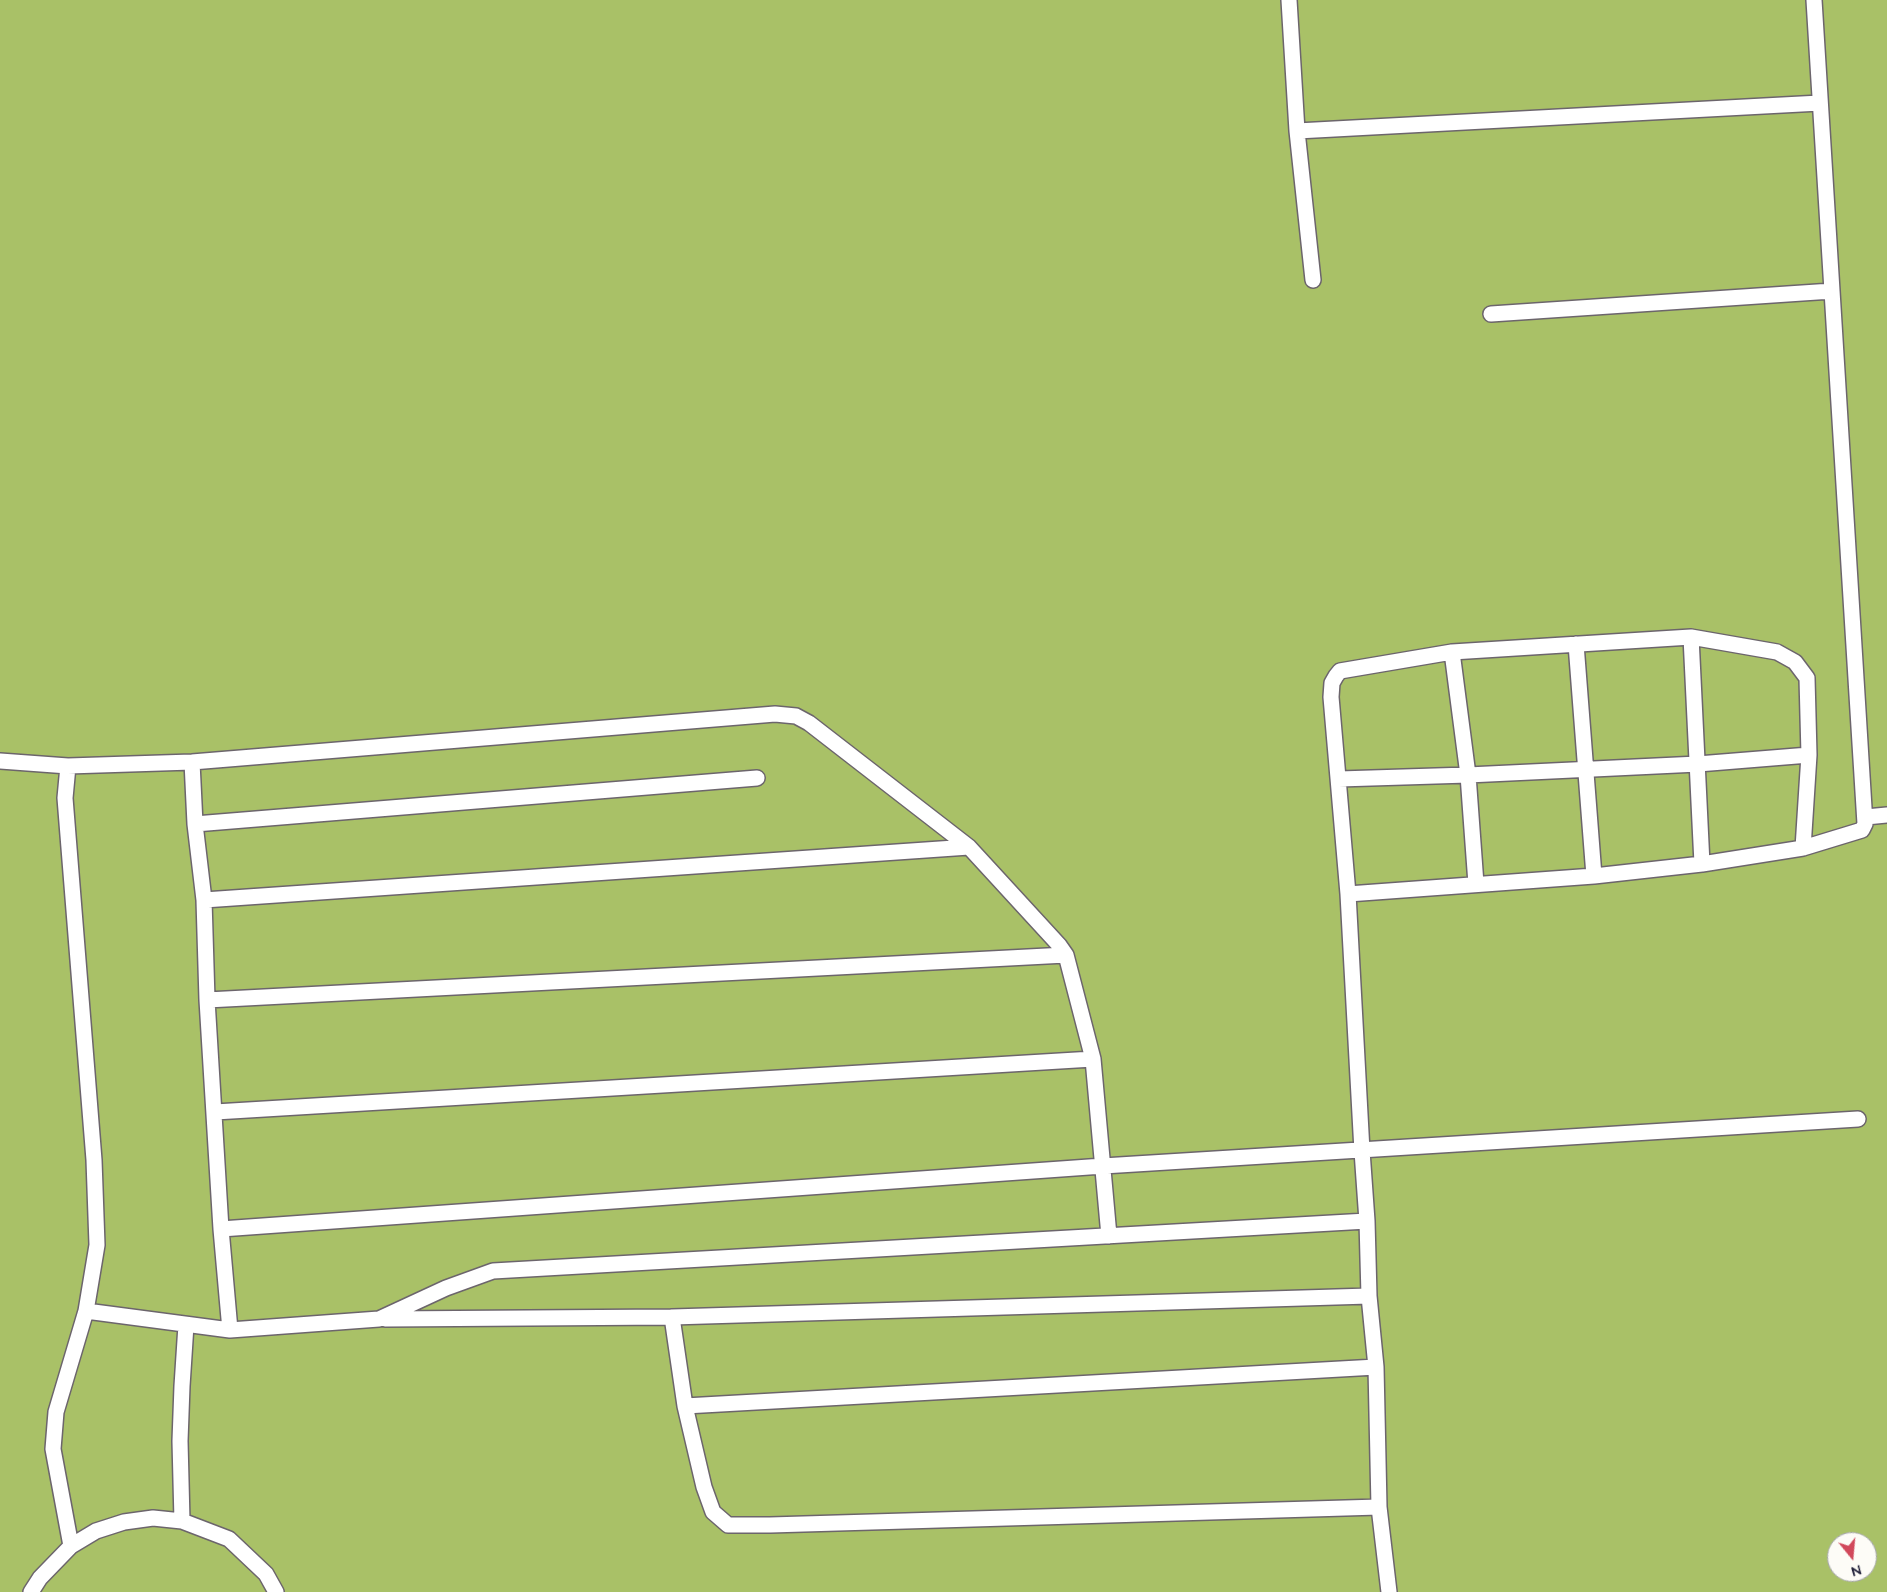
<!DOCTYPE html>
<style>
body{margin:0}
#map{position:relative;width:1887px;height:1592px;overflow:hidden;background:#f5e1c7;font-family:"Architects Daughter",sans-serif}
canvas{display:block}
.north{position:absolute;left:1827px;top:1532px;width:50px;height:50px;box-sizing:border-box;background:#fdfcf7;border:1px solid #a5a5ac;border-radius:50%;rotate:163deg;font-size:14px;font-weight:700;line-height:20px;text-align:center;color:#22223b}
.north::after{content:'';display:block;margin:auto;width:18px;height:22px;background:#d1495b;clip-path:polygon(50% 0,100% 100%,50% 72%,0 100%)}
</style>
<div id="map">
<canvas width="1887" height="1592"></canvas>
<div class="north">N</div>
</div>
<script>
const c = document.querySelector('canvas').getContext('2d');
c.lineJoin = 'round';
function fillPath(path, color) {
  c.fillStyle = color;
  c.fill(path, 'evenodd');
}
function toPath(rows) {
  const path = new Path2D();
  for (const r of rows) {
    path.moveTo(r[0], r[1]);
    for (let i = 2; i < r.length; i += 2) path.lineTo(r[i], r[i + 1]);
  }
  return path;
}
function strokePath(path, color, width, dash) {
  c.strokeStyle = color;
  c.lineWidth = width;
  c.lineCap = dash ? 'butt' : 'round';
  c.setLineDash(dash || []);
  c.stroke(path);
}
fillPath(toPath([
 [0,0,1887,0,1887,1592,0,1592],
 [1837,1542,1867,1542,1867,1572,1837,1572]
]), '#a9c167');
const service = toPath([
 [1289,0,1297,131,1313,280],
 [1297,131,1820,103],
 [1491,314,1832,291],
 [1691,637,1702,864],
 [1576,644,1594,876],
 [1452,652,1468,775,1476,884],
 [0,761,68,766,192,762,775,714,796,716,809,723,969,847,1059,945,1066,955,1093,1059,1109,1236],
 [192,762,195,824,204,900,207,1000,221,1229],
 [68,766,65,798,94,1160,97,1245,86,1311,56,1412,53,1449,71,1546],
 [1339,779,1468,775,1698,764,1809,755],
 [1866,817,1887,815],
 [195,824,757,778],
 [1348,894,1594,876,1702,864,1803,848,1862,830,1865,824,1814,0],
 [204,900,969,847],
 [207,1000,1066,955],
 [215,1112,1093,1059],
 [86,1311,230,1330,379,1319,446,1288,493,1271,1367,1221],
 [672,1317,685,1406,704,1487,713,1512,728,1525,770,1525,1379,1507],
 [385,1319,672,1317,1369,1296],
 [230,1330,221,1229,1103,1166,1858,1119],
 [685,1406,1376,1367],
 [182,1521,180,1441,182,1386,186,1325],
 [31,1592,40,1578,71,1546,96,1531,124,1522,153,1518,182,1521,229,1539,266,1574,276,1592],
 [1389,1592,1379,1507,1376,1367,1369,1296,1367,1221,1362,1151,1348,894,1331,697,1332,683,1336,676,1340,671,1452,652,1691,637,1777,652,1795,662,1807,678,1809,755,1803,848]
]);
strokePath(service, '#6c656c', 18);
strokePath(service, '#fff', 15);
</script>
